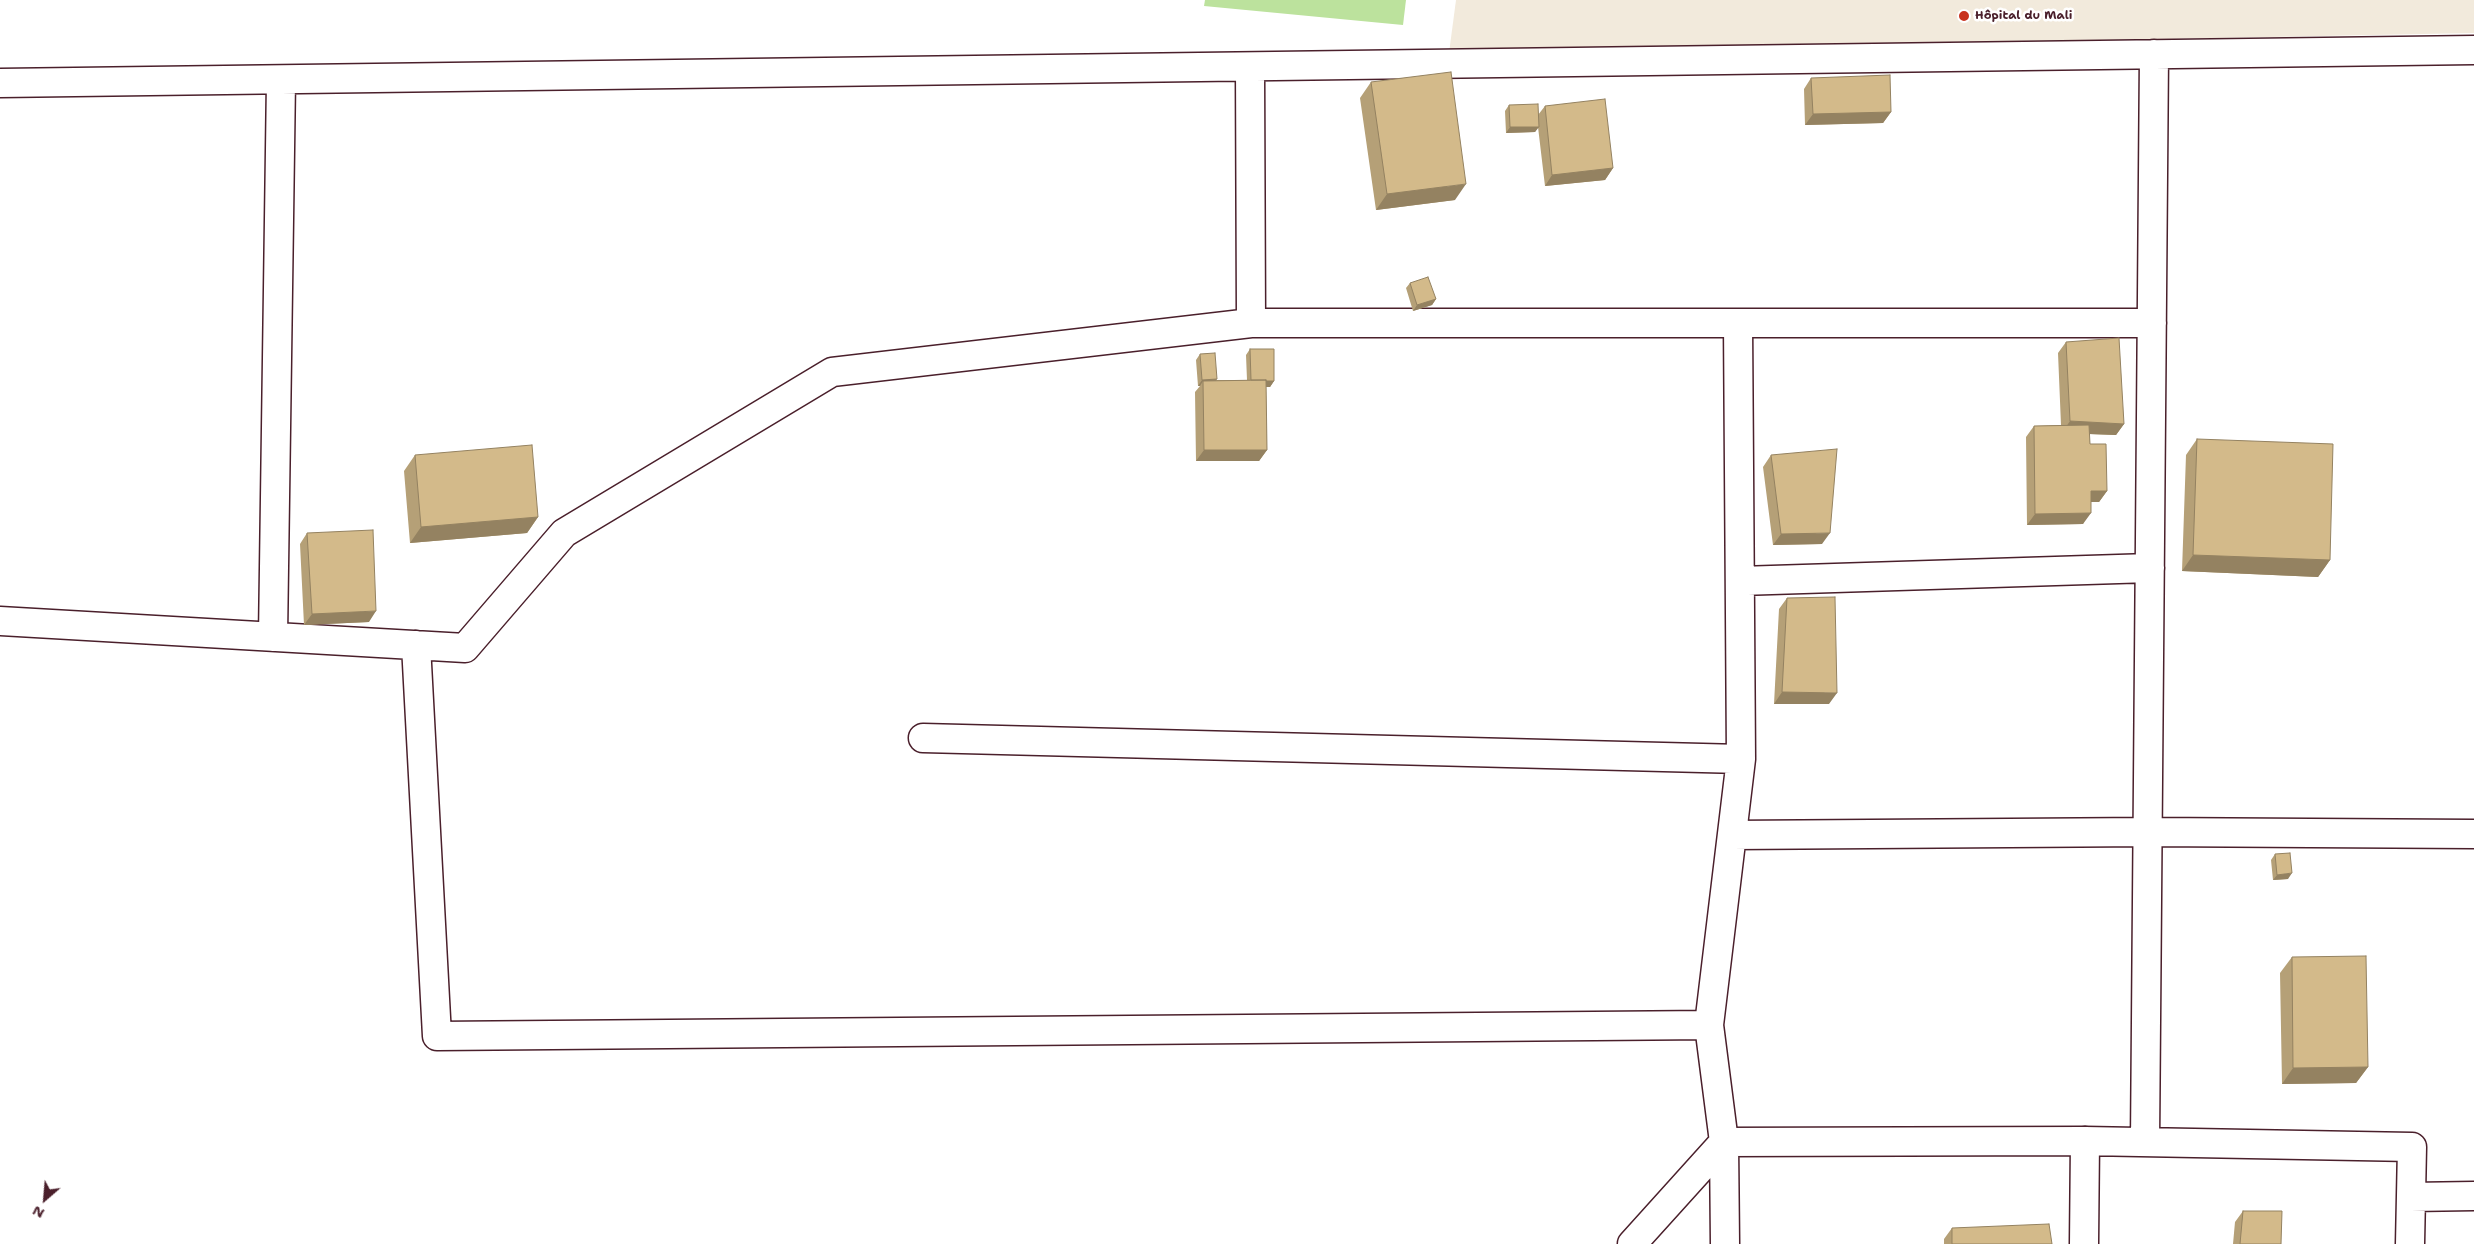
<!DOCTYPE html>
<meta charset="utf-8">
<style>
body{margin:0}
#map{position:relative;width:2474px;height:1244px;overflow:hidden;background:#fff;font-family:"Shantell Sans",sans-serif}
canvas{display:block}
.north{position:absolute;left:20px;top:1174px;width:50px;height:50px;-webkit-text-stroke:4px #fff;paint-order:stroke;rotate:207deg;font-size:14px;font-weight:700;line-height:20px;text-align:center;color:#4a1f2b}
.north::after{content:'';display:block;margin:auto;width:18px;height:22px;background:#4a1f2b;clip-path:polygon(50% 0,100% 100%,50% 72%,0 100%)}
</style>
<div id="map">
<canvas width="2474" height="1244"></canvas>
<div class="north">N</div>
</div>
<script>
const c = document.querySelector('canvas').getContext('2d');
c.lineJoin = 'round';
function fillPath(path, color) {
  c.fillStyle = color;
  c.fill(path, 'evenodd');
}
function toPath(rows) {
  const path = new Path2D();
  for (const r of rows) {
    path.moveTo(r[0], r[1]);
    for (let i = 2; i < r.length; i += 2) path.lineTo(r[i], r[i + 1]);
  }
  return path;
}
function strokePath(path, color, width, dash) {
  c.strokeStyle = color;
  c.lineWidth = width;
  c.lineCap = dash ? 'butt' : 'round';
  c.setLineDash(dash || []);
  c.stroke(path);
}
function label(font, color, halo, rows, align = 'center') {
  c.font = font + ' "Shantell Sans",sans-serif';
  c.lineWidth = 5;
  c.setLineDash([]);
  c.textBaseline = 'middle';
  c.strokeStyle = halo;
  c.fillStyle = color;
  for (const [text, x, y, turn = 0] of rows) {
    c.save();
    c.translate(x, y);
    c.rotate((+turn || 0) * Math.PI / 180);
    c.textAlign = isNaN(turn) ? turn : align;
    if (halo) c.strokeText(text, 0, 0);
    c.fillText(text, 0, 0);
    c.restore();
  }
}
fillPath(toPath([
 [1456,0,2474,0,2474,33,1449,53]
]), '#f2eadc');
fillPath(toPath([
 [1205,0,1406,0,1403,25,1204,6]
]), '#bce29d');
const street = toPath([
 [1250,67,1251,323],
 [0,83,2474,50],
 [1740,581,2150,568],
 [0,621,465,648,564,533,832,372,1251,323,2152,323],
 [273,637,281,80],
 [416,645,437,1036,1709,1025],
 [923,738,1741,759],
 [1732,835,2148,832,2474,834],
 [2145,1142,2154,54],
 [2411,1197,2474,1196],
 [1632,1244,1724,1142,2085,1141,2412,1147,2410,1244],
 [1725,1244,1724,1142,1709,1025,1741,759,1738,323],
 [2084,1244,2085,1141]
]);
strokePath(street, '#4a1f2b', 31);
strokePath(street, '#fff', 28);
fillPath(toPath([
 [1811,78,1891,112,1883,123,1805,125,1804,89],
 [1371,82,1455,200,1376,210,1360,98],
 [1509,105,1538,115,1545,106,1613,168,1605,180,1545,186,1538,127,1535,132,1506,133,1505,111],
 [1410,283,1436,299,1432,305,1413,311,1406,288],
 [2066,342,2124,424,2116,435,2089,434,2090,444,2107,491,2099,502,2091,502,2083,524,2027,525,2026,437,2034,426,2061,425,2058,353],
 [1250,349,1274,381,1270,387,1266,387,1267,450,1259,461,1196,461,1195,392,1200,386,1198,386,1196,360,1200,354,1216,380,1247,380,1246,355],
 [2197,439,2330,560,2318,577,2182,571,2186,455],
 [415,455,538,517,527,533,410,543,404,471],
 [1771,455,1822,544,1773,545,1763,467],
 [307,533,369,622,304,625,300,544],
 [1787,598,1829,704,1774,704,1779,609],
 [2275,854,2288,879,2273,880,2271,860],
 [2292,957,2368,1067,2356,1083,2282,1084,2280,973],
 [2243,1211,2281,1244,2233,1244,2235,1222],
 [1952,1228,2052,1244,1944,1244,1944,1239]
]), '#b5a077');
fillPath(toPath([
 [1891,112,1883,123,1805,125,1813,114],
 [1510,127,1539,127,1535,132,1506,133],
 [1613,168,1605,180,1545,186,1552,175],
 [1466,184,1455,200,1376,210,1387,194],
 [1436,299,1432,305,1413,311,1417,305],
 [1217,379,1213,385,1203,381,1200,386,1198,386,1202,380],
 [1251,381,1274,381,1270,387,1247,387],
 [2070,421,2124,424,2116,435,2062,433],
 [1204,450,1267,450,1259,461,1196,461],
 [2091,491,2107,491,2099,502,2083,502],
 [2091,513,2083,524,2027,525,2035,514],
 [538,517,527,533,410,543,421,527],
 [1830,533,1822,544,1773,545,1781,534],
 [2193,555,2330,560,2318,577,2182,571],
 [376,611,369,622,304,625,312,614],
 [1782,692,1837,693,1829,704,1774,704],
 [2292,873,2288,879,2273,880,2277,875],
 [2368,1067,2356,1083,2282,1084,2293,1068]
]), '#948261');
const building = toPath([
 [1451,72,1466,184,1387,194,1371,82,1451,72],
 [1890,75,1891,112,1813,114,1811,78,1890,75],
 [1605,99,1613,168,1552,175,1545,106,1605,99],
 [1538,104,1539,127,1510,127,1509,105,1538,104],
 [1428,277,1436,299,1417,305,1410,283,1428,277],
 [2119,338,2124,424,2070,421,2066,342,2119,338],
 [1250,349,1274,349,1274,381,1266,381,1266,380,1251,380,1250,349],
 [1215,353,1217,379,1202,380,1200,354,1215,353],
 [1266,380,1267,450,1204,450,1203,381,1266,380],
 [2089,425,2090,444,2106,444,2107,491,2091,491,2091,513,2035,514,2034,426,2089,425],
 [2197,439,2333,444,2330,560,2193,555,2197,439],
 [532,445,538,517,421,527,415,455,532,445],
 [1837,449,1830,533,1781,534,1771,455,1837,449],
 [373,530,376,611,312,614,307,533,373,530],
 [1835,597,1837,693,1782,692,1787,598,1835,597],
 [2290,853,2292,873,2277,875,2275,854,2290,853],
 [2366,956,2368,1067,2293,1068,2292,957,2366,956],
 [2243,1211,2282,1211,2281,1244,2240,1244,2243,1211],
 [2049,1224,2052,1244,1952,1244,1952,1228,2049,1224]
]);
fillPath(building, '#d3ba8a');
strokePath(building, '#948261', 1);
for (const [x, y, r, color] of [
 [1964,16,6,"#c8321e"]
]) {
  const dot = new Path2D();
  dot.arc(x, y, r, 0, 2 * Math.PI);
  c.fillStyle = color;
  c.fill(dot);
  strokePath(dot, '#fff', 2);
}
label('bold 12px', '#4a1f2b', '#fff', [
 ["Hôpital du Mali",1975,16]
], 'left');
</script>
